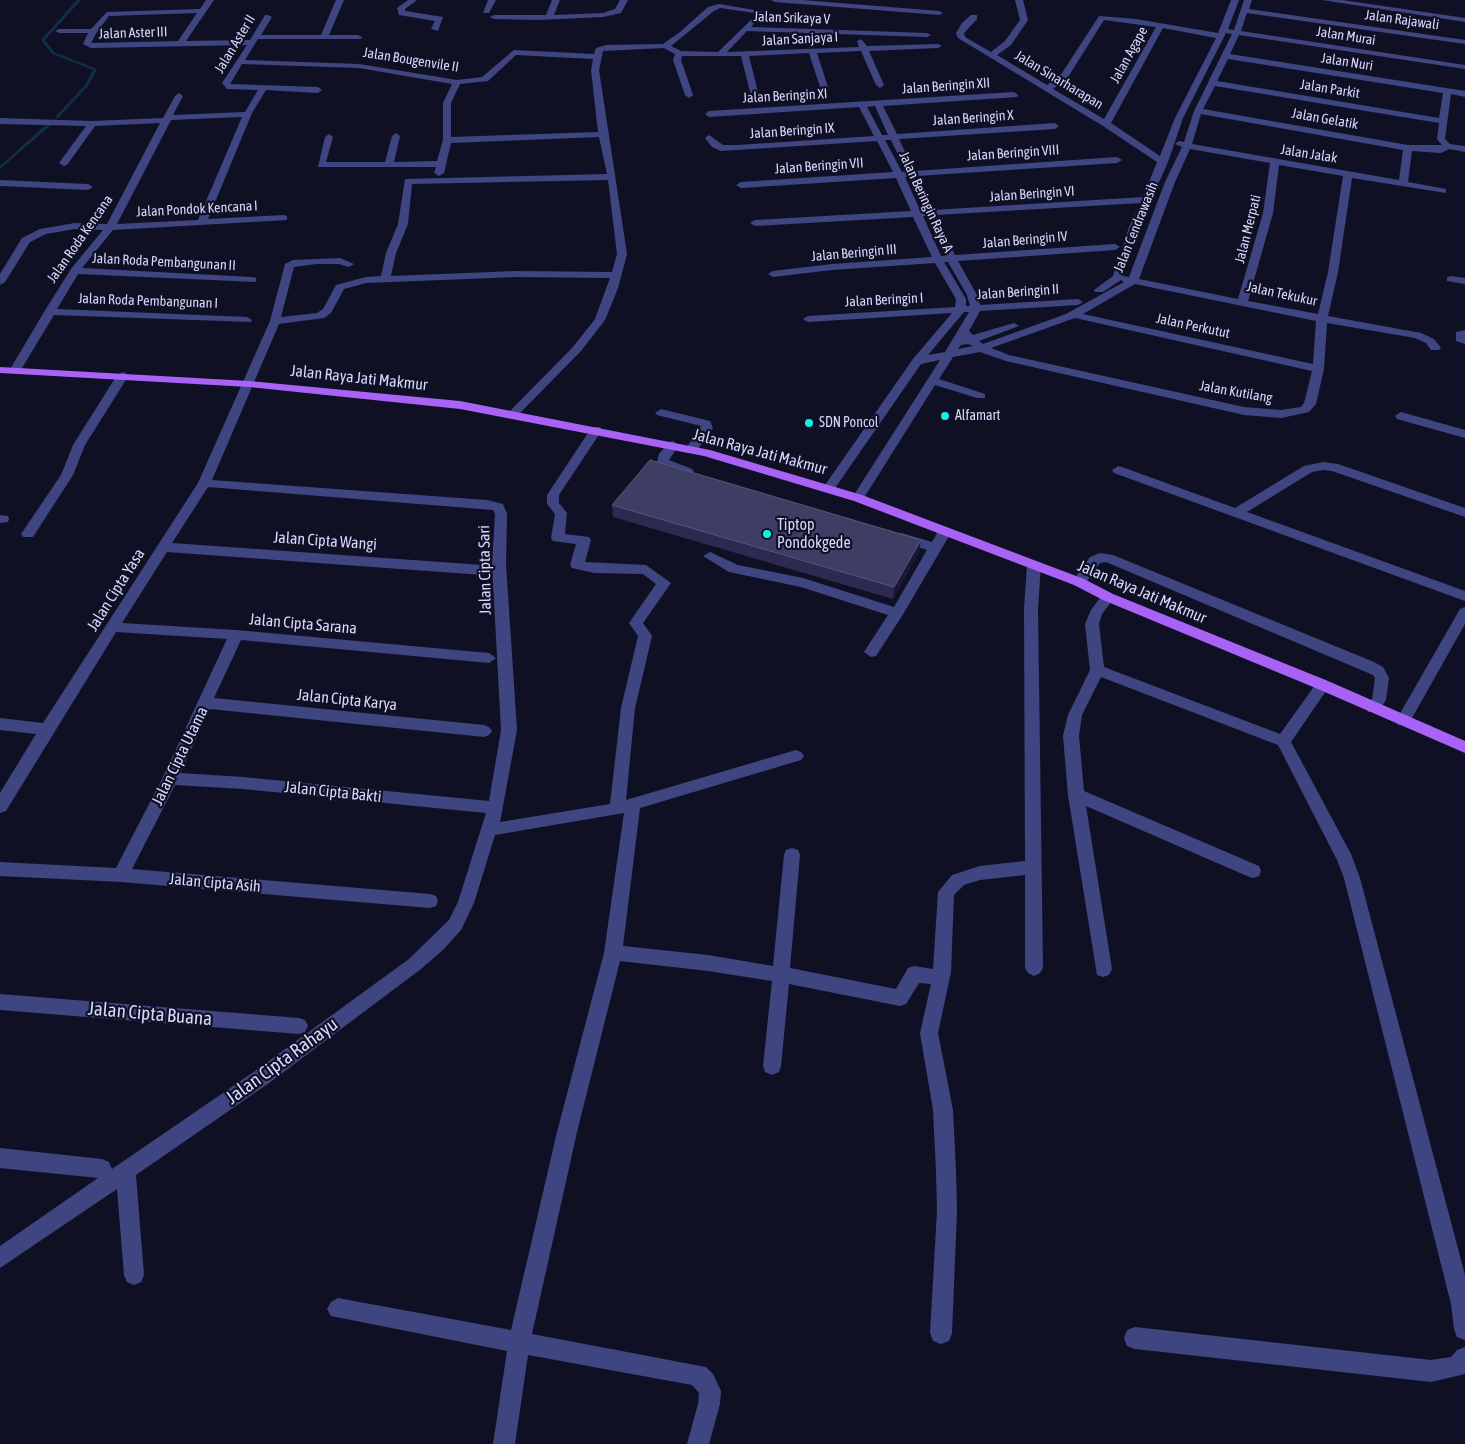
<!DOCTYPE html>
<style>
body{margin:0}
canvas{display:block;background:#101024}
</style>
<canvas width="1465" height="1444"></canvas>
<script>
const c = document.querySelector('canvas').getContext('2d');
c.lineJoin = 'round';
function toPath(rows) {
  const path = new Path2D();
  for (const r of rows) {
    path.moveTo(r[0], r[1]);
    for (let i = 2; i < r.length; i += 2) path.lineTo(r[i], r[i + 1]);
  }
  return path;
}
function fillPath(path, color) {
  c.fillStyle = color;
  c.fill(path, 'evenodd');
}
function strokePath(path, color, width, dash) {
  c.strokeStyle = color;
  c.lineWidth = width;
  c.lineCap = dash ? 'butt' : 'round';
  c.setLineDash(dash || []);
  c.stroke(path);
}
function label(font, color, halo, rows, align = 'center') {
  c.font = font + ' "Asap Condensed",sans-serif';
  c.lineWidth = 4.5;
  c.setLineDash([]);
  c.textBaseline = 'middle';
  c.strokeStyle = halo;
  c.fillStyle = color;
  for (const [text, x, y, turn = 0] of rows) {
    c.save();
    c.translate(x, y);
    c.rotate((+turn || 0) * Math.PI / 180);
    c.textAlign = isNaN(turn) ? turn : align;
    if (halo) c.strokeText(text, 0, 0);
    c.fillText(text, 0, 0);
    c.restore();
  }
}
fillPath(toPath([
 [77,0,81,0,45,40,54,52,97,69,88,86,58,118,56,117,56,116,85,85,93,70,52,54,41,40,77,0],
 [48,123,52,124,0,169,0,166,48,123]
]), '#112e47');
fillPath(toPath([
 [206,0,214,0,186,41,250,40,265,15,268,15,272,17,261,35,321,35,336,0,344,0,329,35,358,35,362,37,361,39,258,39,245,60,359,64,457,80,482,77,514,50,594,54,596,48,606,45,663,44,680,32,708,7,719,4,766,12,762,14,720,8,714,11,671,46,681,51,718,52,752,19,756,21,751,27,927,33,931,35,927,37,747,31,727,52,859,47,857,41,861,39,867,46,938,44,942,46,938,48,869,51,884,85,880,88,876,85,861,51,817,53,828,87,824,90,820,87,809,53,749,56,758,92,754,95,750,92,741,56,682,56,681,60,693,95,689,98,685,95,673,60,675,54,664,48,603,51,599,70,627,254,618,288,605,320,581,351,517,416,509,416,509,412,573,347,595,319,610,278,516,277,366,283,344,289,331,313,324,318,279,324,212,480,487,500,503,504,507,514,506,564,517,730,500,822,610,804,621,708,638,636,629,623,656,584,643,574,594,573,572,568,570,565,576,544,553,541,551,538,555,514,547,504,547,495,592,427,600,427,602,430,559,495,559,503,567,513,565,534,589,537,591,540,585,562,646,565,671,583,643,623,652,636,635,708,626,800,796,750,801,752,804,756,801,760,640,808,623,946,708,955,773,966,784,855,786,850,792,848,798,850,800,855,790,968,896,989,908,968,914,966,933,969,938,892,952,875,980,866,1025,861,1024,609,1027,565,1029,562,1039,562,1041,565,1038,609,1043,968,1040,973,1034,976,1028,973,1025,968,1025,875,980,880,964,885,954,895,951,972,938,1033,953,1110,956,1171,957,1211,952,1333,949,1341,941,1344,933,1341,930,1333,937,1211,936,1171,933,1110,920,1033,931,984,919,983,906,1004,900,1006,789,984,781,1066,779,1072,772,1075,765,1072,763,1066,772,981,708,971,620,961,577,1132,532,1334,706,1367,713,1374,721,1391,720,1404,709,1444,687,1444,698,1404,699,1393,692,1385,528,1355,515,1444,493,1444,507,1351,331,1316,327,1309,331,1302,338,1298,511,1330,557,1132,604,953,624,813,495,835,474,903,461,930,443,950,421,969,269,1083,136,1175,144,1275,141,1282,134,1285,127,1282,124,1275,117,1189,0,1268,0,1246,98,1178,0,1168,0,1148,102,1159,109,1162,112,1169,255,1071,409,959,449,920,458,902,486,813,243,789,175,785,132,869,430,894,436,896,438,901,436,906,430,908,121,882,0,876,0,862,116,868,162,779,227,639,116,632,6,811,0,813,0,793,36,734,0,730,0,718,43,723,198,483,270,321,285,264,293,260,340,258,354,264,349,267,339,264,316,264,294,267,281,317,317,313,323,309,336,285,366,277,381,276,386,253,398,224,405,179,607,174,599,137,451,143,444,173,439,176,434,173,436,167,318,167,325,137,329,134,333,137,326,162,385,162,392,136,396,133,400,136,394,162,437,161,443,140,443,103,452,84,359,68,242,64,230,84,318,87,322,90,318,93,266,90,252,113,208,219,284,215,287,216,287,220,113,230,82,268,252,277,256,278,256,282,78,274,57,309,247,317,252,320,251,322,54,315,19,373,11,373,9,371,44,312,71,269,103,230,75,229,46,234,30,242,5,282,0,285,0,274,22,238,40,229,75,223,107,224,160,123,95,126,67,165,64,166,59,163,86,126,0,124,0,118,92,121,163,118,175,96,179,93,183,96,173,115,245,112,258,90,227,89,222,83,247,45,91,48,83,44,88,33,59,33,55,31,59,29,91,29,107,12,200,9,206,0],
 [197,13,178,41,91,43,97,32,109,16,197,13],
 [516,55,593,59,591,70,598,132,451,137,451,103,460,84,488,81,516,55],
 [242,117,198,220,117,224,171,120,242,117],
 [608,180,617,254,612,272,516,271,391,276,396,253,408,224,412,184,608,180],
 [208,487,493,510,495,514,492,564,501,730,489,801,243,777,180,773,210,709,484,737,489,735,492,731,489,727,484,725,214,698,241,640,489,663,496,658,489,653,236,630,122,623,167,552,483,575,490,570,483,565,172,543,208,487],
 [408,0,417,0,405,9,405,11,443,17,438,31,431,29,435,21,399,15,397,8,408,0],
 [488,0,496,0,489,13,483,13,488,0],
 [552,0,560,0,554,15,603,13,615,9,620,0,628,0,621,13,603,17,537,20,494,19,490,17,494,15,546,15,552,0],
 [771,0,803,0,939,11,943,13,939,15,775,2,771,0],
 [1015,0,1023,0,1028,20,1011,45,997,55,1047,85,1062,73,1099,16,1136,19,1218,33,1231,0,1239,0,1228,29,1234,30,1244,0,1252,0,1249,9,1465,40,1465,44,1247,13,1241,31,1465,65,1465,69,1239,35,1230,54,1465,91,1465,97,1451,94,1445,139,1450,144,1465,146,1465,152,1449,149,1441,153,1412,151,1408,182,1446,189,1446,193,1352,178,1338,272,1328,316,1421,333,1434,339,1441,348,1439,350,1431,350,1426,343,1415,338,1327,323,1324,369,1316,404,1309,412,1281,418,1244,415,1006,361,980,352,953,357,939,379,985,394,985,398,977,398,935,385,862,501,854,501,852,498,940,360,921,364,833,491,825,491,823,488,825,485,913,359,952,313,808,322,803,319,808,316,955,307,956,299,935,263,832,270,773,277,768,274,773,271,832,264,932,257,913,217,755,226,750,223,755,220,911,211,896,178,741,188,736,185,741,182,893,172,877,141,721,151,712,147,705,138,709,135,723,145,738,145,874,136,859,107,709,117,705,114,709,111,1014,92,1018,95,1017,97,883,106,897,134,1055,123,1059,126,1055,129,899,139,914,171,1117,157,1122,160,1117,163,917,176,933,210,1143,197,1157,162,1103,126,958,38,956,33,962,23,971,15,977,15,977,19,964,33,965,37,991,52,1005,41,1020,20,1015,0],
 [1104,20,1156,27,1104,119,1053,89,1068,77,1104,20],
 [1163,28,1216,38,1175,118,1160,156,1111,123,1163,28],
 [1226,33,1232,34,1194,111,1184,142,1179,141,1175,144,1182,147,1165,182,1129,277,1123,276,1139,227,1168,162,1183,118,1226,33],
 [1228,59,1443,93,1439,118,1217,81,1228,59],
 [1215,86,1439,123,1437,139,1442,145,1408,145,1203,109,1215,86],
 [875,106,888,135,882,135,867,107,875,106],
 [1201,114,1403,150,1399,180,1192,144,1201,114],
 [885,140,891,140,906,171,902,172,885,140],
 [1190,149,1270,163,1263,213,1238,299,1139,279,1175,182,1190,149],
 [1279,165,1343,176,1328,272,1318,314,1248,301,1273,213,1279,165],
 [905,177,908,177,924,210,920,210,905,177],
 [1141,203,1129,227,1113,276,1094,290,1095,292,1103,292,1121,280,1124,282,1066,314,983,344,979,341,1019,326,1014,323,973,335,969,331,980,311,1078,305,1083,302,1078,299,980,305,977,295,958,261,1115,250,1120,247,1115,244,955,255,936,215,1141,203],
 [923,216,927,216,945,256,941,256,923,216],
 [944,262,948,262,967,295,970,306,966,306,966,299,944,262],
 [1135,284,1316,321,1313,364,1083,314,1135,284],
 [964,312,969,312,945,352,928,355,964,312],
 [1075,318,1312,371,1304,403,1301,407,1281,410,1244,407,1009,355,991,348,1075,318],
 [968,344,973,346,958,349,961,345,968,344],
 [1322,0,1342,0,1465,18,1465,22,1322,0],
 [0,180,88,184,93,187,88,190,0,186,0,180],
 [1451,276,1465,278,1465,284,1447,281,1447,277,1451,276],
 [1465,330,1465,344,1456,341,1456,332,1465,330],
 [123,372,129,375,85,445,73,475,33,537,23,537,21,534,61,475,73,445,117,375,123,372],
 [661,409,710,421,713,428,695,453,687,453,685,450,701,426,657,415,655,413,661,409],
 [1401,412,1465,430,1465,438,1397,419,1395,416,1401,412],
 [673,441,679,445,669,460,692,469,694,472,692,475,684,475,657,462,659,454,669,442,673,441],
 [1323,462,1338,464,1465,508,1465,517,1332,471,1323,470,1312,472,1247,512,1465,591,1465,601,1114,473,1112,470,1118,466,1122,467,1235,508,1304,466,1323,462],
 [0,515,8,516,9,519,8,522,0,523,0,515],
 [945,527,952,531,902,616,876,656,871,657,864,652,888,615,801,587,729,572,703,556,710,552,738,565,803,578,894,607,927,550,896,540,894,537,896,534,901,533,932,542,940,528,945,527],
 [1100,553,1113,555,1374,662,1383,667,1389,678,1386,700,1378,712,1368,712,1366,708,1372,699,1375,678,1373,675,1106,562,1100,563,1084,585,1074,585,1072,582,1090,557,1100,553],
 [1108,592,1115,597,1102,614,1099,624,1104,667,1280,734,1318,681,1328,681,1330,685,1291,742,1351,854,1360,878,1465,1275,1465,1340,1457,1337,1454,1329,1451,1304,1344,878,1337,860,1278,745,1101,677,1082,715,1079,736,1084,791,1259,866,1261,871,1259,876,1253,878,1247,876,1086,806,1112,969,1109,975,1103,977,1097,975,1068,795,1063,736,1068,715,1090,670,1085,624,1091,610,1103,594,1108,592],
 [1465,607,1465,624,1408,725,1398,725,1396,721,1398,717,1460,609,1465,607],
 [0,994,299,1018,305,1020,308,1026,305,1032,299,1034,0,1010,0,994],
 [1135,1327,1431,1360,1451,1357,1457,1350,1465,1347,1465,1374,1431,1382,1135,1349,1127,1346,1124,1338,1127,1330,1135,1327]
]), '#3e4580');
fillPath(toPath([
 [0,367,249,381,460,401,710,450,862,495,1084,579,1113,594,1328,681,1465,741,1465,753,1318,689,1103,600,1074,585,854,501,704,456,460,409,249,387,0,373,0,367]
]), '#a863f6');
fillPath(toPath([
 [612,505,919,552,893,599,613,517]
]), '#2c2a51');
fillPath(toPath([
 [921,540,919,552,893,599,894,587]
]), '#191837');
const building = toPath([
 [650,460,921,540,894,587,612,505,650,460]
]);
fillPath(building, '#3e3d63');
strokePath(building, '#56557c', 1);
for (const [x, y, r, color] of [
 [945,416,5,"#0ef0e3"],
 [809,423,5,"#0ef0e3"],
 [767,534,5,"#0ef0e3"]
]) {
  const dot = new Path2D();
  dot.arc(x, y, r, 0, 2 * Math.PI);
  c.fillStyle = color;
  c.fill(dot);
  strokePath(dot, '#101024', 2);
}
label('14px', '#d5d7fd', '#101024', [
 ["Jalan Srikaya V",792,18,2],
 ["Jalan Rajawali",1402,20,8],
 ["Jalan Aster III",133,33,-2],
 ["Jalan Murai",1346,36,9],
 ["Jalan Sanjaya I",800,39,-3],
 ["Jalan Aster II",235,44,-59],
 ["Jalan Agape",1129,55,-61],
 ["Jalan Bougenvile II",411,60,9],
 ["Jalan Nuri",1347,62,9],
 ["Jalan Sinarharapan",1059,80,31],
 ["Jalan Beringin XII",946,86,-4],
 ["Jalan Parkit",1330,89,9],
 ["Jalan Beringin XI",785,96,-3],
 ["Jalan Beringin X",973,118,-4],
 ["Jalan Gelatik",1325,119,10],
 ["Jalan Beringin IX",792,131,-4],
 ["Jalan Beringin VIII",1013,153,-4],
 ["Jalan Jalak",1309,154,9],
 ["Jalan Beringin VII",819,166,-4],
 ["Jalan Beringin VI",1032,194,-4],
 ["Jalan Beringin Raya A",926,202,65],
 ["Jalan Pondok Kencana I",197,209,-3],
 ["Jalan Cendrawasih",1136,227,-68],
 ["Jalan Merpati",1248,229,-76],
 ["Jalan Roda Kencana",80,239,-55],
 ["Jalan Beringin IV",1025,240,-5],
 ["Jalan Beringin III",854,253,-5],
 ["Jalan Roda Pembangunan II",164,262,3],
 ["Jalan Beringin II",1018,292,-4],
 ["Jalan Tekukur",1282,294,12],
 ["Jalan Beringin I",884,300,-3],
 ["Jalan Roda Pembangunan I",148,301,2],
 ["Jalan Perkutut",1193,326,12],
 ["Jalan Kutilang",1236,392,10]
]);
label('14px', '#d5d7fd', '#101024', [
 ["Alfamart",955,416],
 ["SDN Poncol",819,423]
], 'left');
label('16px', '#d5d7fd', '#101024', [
 ["Jalan Raya Jati Makmur",359,378,6],
 ["Jalan Raya Jati Makmur",760,452,15],
 ["Jalan Cipta Wangi",325,541,4],
 ["Jalan Cipta Sari",485,570,-91],
 ["Jalan Cipta Yasa",116,590,-58],
 ["Jalan Raya Jati Makmur",1142,592,23],
 ["Jalan Cipta Sarana",303,624,5],
 ["Jalan Cipta Karya",347,700,6],
 ["Jalan Cipta Utama",180,756,-64],
 ["Jalan Cipta Bakti",333,792,6],
 ["Jalan Cipta Asih",215,883,5]
]);
label('16px', '#d5d7fd', '#101024', [
 ["Tiptop",777,525],
 ["Pondokgede",777,543]
], 'left');
label('19px', '#d5d7fd', '#101024', [
 ["Jalan Cipta Buana",150,1014,5],
 ["Jalan Cipta Rahayu",282,1061,-36]
]);
</script>
